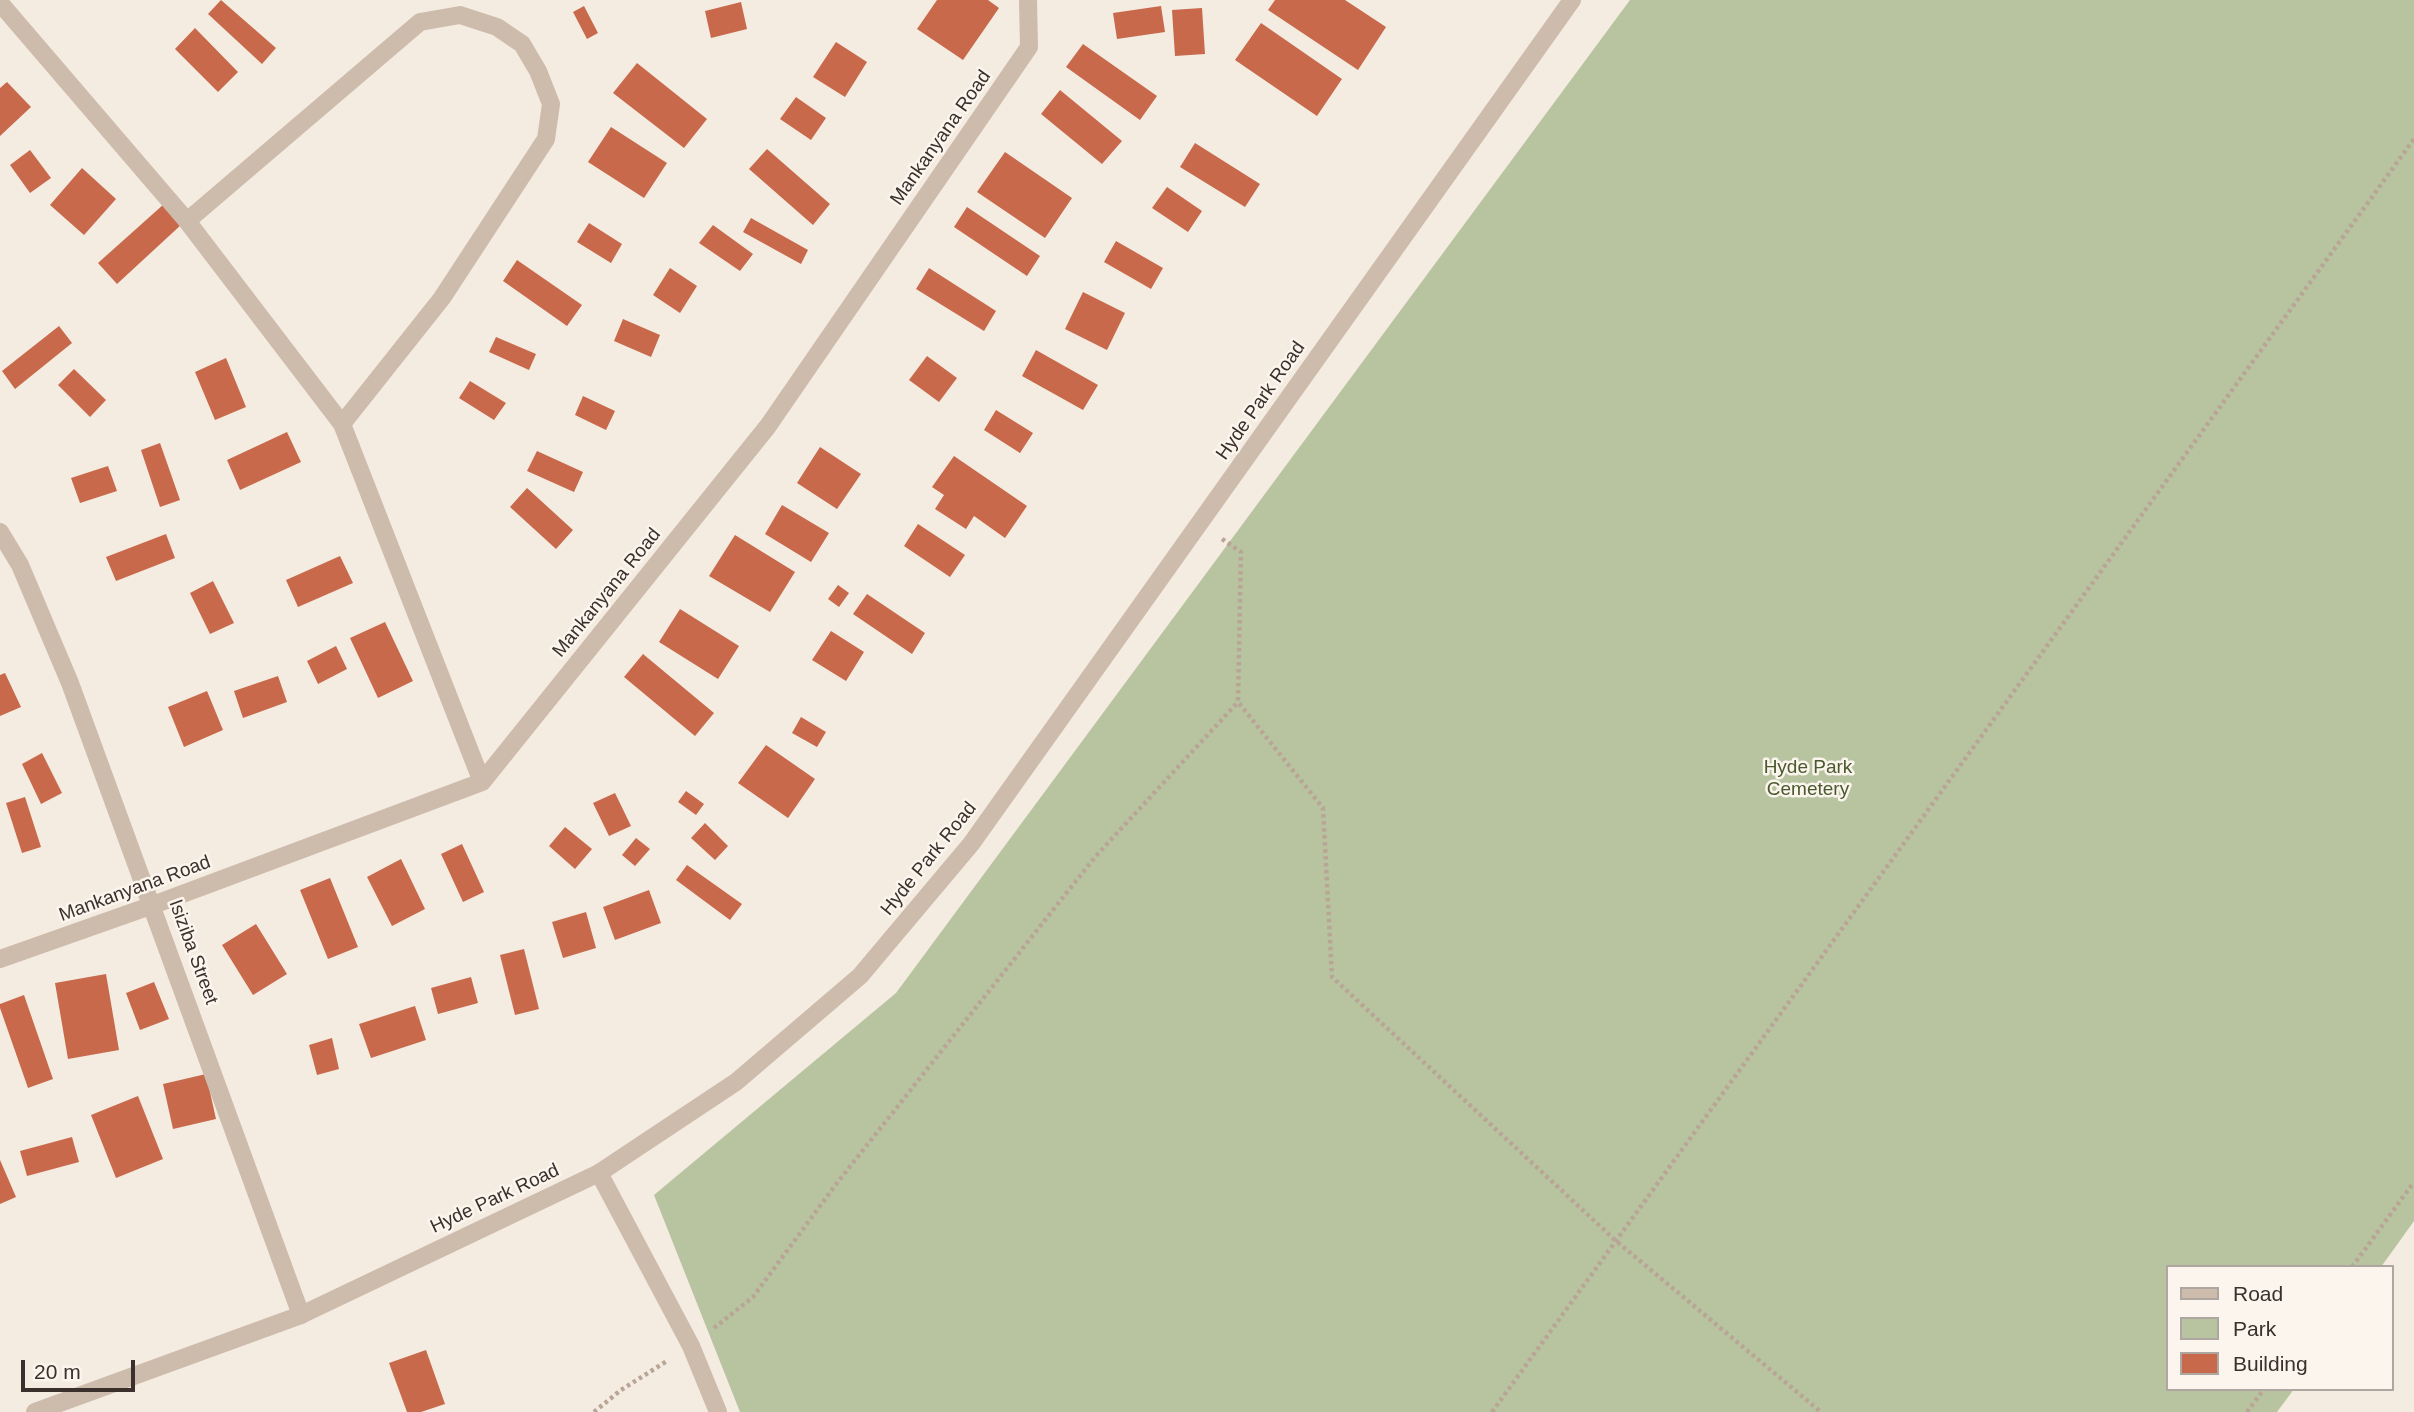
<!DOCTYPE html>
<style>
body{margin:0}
#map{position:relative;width:2414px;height:1412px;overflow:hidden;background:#f4ebe1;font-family:Helvetica,sans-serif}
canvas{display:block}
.legend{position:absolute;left:2166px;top:1265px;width:228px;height:126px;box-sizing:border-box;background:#fbf5ee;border:2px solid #aea6a0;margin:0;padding:9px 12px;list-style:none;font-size:21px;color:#3b302b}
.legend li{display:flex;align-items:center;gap:14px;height:35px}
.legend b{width:35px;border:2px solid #aea6a0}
.scale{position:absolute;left:21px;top:1360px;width:114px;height:32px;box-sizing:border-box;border:4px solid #3b302b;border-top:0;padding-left:9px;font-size:21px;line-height:24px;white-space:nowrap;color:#3b302b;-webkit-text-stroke:5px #fbf5ee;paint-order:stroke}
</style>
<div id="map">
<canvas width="2414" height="1412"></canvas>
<ul class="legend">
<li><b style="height:9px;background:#cdbbac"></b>Road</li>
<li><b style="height:19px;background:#b8c4a0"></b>Park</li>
<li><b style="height:19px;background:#c8694b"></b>Building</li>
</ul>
<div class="scale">20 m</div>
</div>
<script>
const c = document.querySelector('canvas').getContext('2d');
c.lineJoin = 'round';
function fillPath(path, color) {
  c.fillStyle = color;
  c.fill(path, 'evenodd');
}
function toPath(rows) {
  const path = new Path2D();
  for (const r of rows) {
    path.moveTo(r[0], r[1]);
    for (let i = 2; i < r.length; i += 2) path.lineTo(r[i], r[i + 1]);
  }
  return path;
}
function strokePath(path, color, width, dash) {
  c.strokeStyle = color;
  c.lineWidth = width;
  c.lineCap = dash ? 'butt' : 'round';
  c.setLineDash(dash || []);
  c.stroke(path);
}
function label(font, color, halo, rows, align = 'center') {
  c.font = font + ' Helvetica,sans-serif';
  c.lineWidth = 5;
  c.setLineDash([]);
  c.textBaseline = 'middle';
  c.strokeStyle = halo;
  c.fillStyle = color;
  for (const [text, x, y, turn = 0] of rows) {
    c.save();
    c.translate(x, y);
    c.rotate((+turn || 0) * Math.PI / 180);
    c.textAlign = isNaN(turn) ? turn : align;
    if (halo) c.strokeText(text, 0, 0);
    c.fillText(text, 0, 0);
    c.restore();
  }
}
fillPath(toPath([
 [1630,0,2414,0,2414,1221,2381,1267,2167,1267,2167,1389,2294,1389,2277,1412,740,1412,654,1195,896,993]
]), '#b8c4a0');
fillPath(toPath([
 [221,0,276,48,262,64,208,14],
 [937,0,988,0,999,8,963,60,917,29],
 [1275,0,1345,0,1386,27,1358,70,1268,10],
 [741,2,747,29,711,38,705,11],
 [584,6,598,33,587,39,573,12],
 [1161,6,1165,32,1117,39,1113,13],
 [1202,8,1205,54,1175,56,1172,10],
 [1261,23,1342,79,1317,116,1235,60],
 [195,28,238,72,218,92,175,49],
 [836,42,867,62,845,97,813,77],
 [1083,44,1157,96,1140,120,1066,67],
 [637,63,707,119,684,148,613,93],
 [7,82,31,107,0,136,0,88],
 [1060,90,1122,141,1102,164,1041,114],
 [796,97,826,118,811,140,780,119],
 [611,127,667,163,644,198,588,162],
 [1195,143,1260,184,1245,207,1180,167],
 [767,149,830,204,813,225,749,169],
 [30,150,51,178,30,193,10,165],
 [1005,152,1072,198,1045,238,977,192],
 [82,168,116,199,84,235,50,205],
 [1167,187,1202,211,1188,232,1152,208],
 [164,204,182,224,117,284,98,263],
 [967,207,1040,256,1027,276,954,227],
 [751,218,808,250,801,264,743,232],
 [589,223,622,244,611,263,577,242],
 [713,225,753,254,740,271,699,243],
 [1116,241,1163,268,1151,289,1104,262],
 [517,260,582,305,567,326,503,281],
 [670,268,697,286,680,313,653,295],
 [929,268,996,311,984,331,916,289],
 [1083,292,1125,313,1107,350,1065,329],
 [623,319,660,335,651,357,614,341],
 [59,326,72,343,15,389,2,371],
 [496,337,536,354,529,370,489,352],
 [1036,350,1098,385,1083,410,1022,376],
 [927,356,957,378,939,402,909,380],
 [226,358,246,407,215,420,195,372],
 [74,369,106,400,90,417,58,385],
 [470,381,506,403,494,420,459,398],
 [583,396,615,411,606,430,575,415],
 [996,410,1033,433,1020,453,984,430],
 [287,432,301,462,240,490,227,460],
 [160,443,180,500,160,507,141,450],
 [820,447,861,474,837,509,797,483],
 [537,451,583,472,574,492,527,471],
 [954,456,1027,506,1005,538,974,516,966,529,935,509,944,495,932,487],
 [108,466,117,491,80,503,71,478],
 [527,488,573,530,556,549,510,507],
 [782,505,829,533,811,562,765,534],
 [918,524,965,555,950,577,904,546],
 [166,534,175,558,116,581,106,557],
 [735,535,795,572,770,612,709,576],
 [340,556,353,583,298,607,286,580],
 [213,581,234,623,210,634,190,593],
 [838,585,849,593,839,607,828,599],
 [867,594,925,633,912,654,853,614],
 [680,609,739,646,718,679,659,642],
 [385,622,413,681,378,698,350,638],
 [831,631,864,652,846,681,812,660],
 [336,646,347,669,318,684,307,661],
 [643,654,714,713,695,736,624,677],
 [5,673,21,707,0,716,0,675],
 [278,676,287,702,243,718,234,691],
 [207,691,223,730,184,747,168,707],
 [801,717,826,732,817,747,792,733],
 [766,745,815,779,788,818,738,783],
 [42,753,62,793,41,804,22,764],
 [686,791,704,804,696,815,678,802],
 [615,793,631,826,609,836,593,803],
 [25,797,41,847,22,853,6,803],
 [705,823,728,846,715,860,691,838],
 [565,827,592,849,575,869,549,846],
 [636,838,650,849,635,866,622,855],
 [462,844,484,892,463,902,441,854],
 [401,859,425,909,392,926,367,877],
 [687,865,742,904,730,920,676,880],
 [330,878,358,947,328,959,300,890],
 [649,890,661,923,615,940,603,907],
 [586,912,596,948,563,958,552,922],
 [256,924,287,974,253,995,222,945],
 [524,949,539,1009,515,1015,500,955],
 [106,974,119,1050,68,1059,55,983],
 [471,977,478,1003,438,1014,431,988],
 [154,982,169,1019,140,1030,126,993],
 [24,995,53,1079,28,1088,0,1008,0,1004],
 [415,1006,426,1040,371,1058,359,1024],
 [332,1038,339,1069,317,1075,309,1045],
 [206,1074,216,1119,173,1129,163,1084],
 [138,1096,163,1159,116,1178,91,1115],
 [72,1137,79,1162,27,1176,20,1151],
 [0,1160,16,1197,0,1204],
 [426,1350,445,1404,421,1412,407,1412,389,1363]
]), '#c8694b');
strokePath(toPath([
 [1222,539,1241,552,1238,702,1323,808,1332,977,1615,1240,1821,1412],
 [2352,1267,2414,1182],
 [714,1328,753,1297,837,1183,1095,857,1238,702],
 [594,1412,621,1390,667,1361],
 [1492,1412,2414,139],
 [2247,1412,2264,1389]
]), '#b9a596', 4.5, [3.5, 3.5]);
strokePath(toPath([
 [0,3,187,221,342,424,482,782],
 [187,221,420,22,460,15,497,27,522,44,538,71,551,104,546,139,442,298,342,424],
 [0,532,20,565,70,683,301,1315],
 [0,959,153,905,482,782,768,426,1029,47,1028,0],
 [599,1173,691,1346,718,1412]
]), '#cdbbac', 18);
strokePath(toPath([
 [35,1412,301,1315,599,1173,736,1082,860,976,971,844,1572,0]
]), '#cdbbac', 18);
label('19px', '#3b302b', '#fbf5ee', [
 ["Mankanyana Road",941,138,-55],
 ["Hyde Park Road",1261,401,-55],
 ["Mankanyana Road",607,593,-51],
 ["Hyde Park Road",929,859,-51],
 ["Mankanyana Road",135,889,-20],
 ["Isiziba Street",193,952,70],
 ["Hyde Park Road",495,1199,-25]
]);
label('19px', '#4a5a2e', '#fbf5ee', [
 ["Hyde Park",1808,768],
 ["Cemetery",1808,790]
]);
</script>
